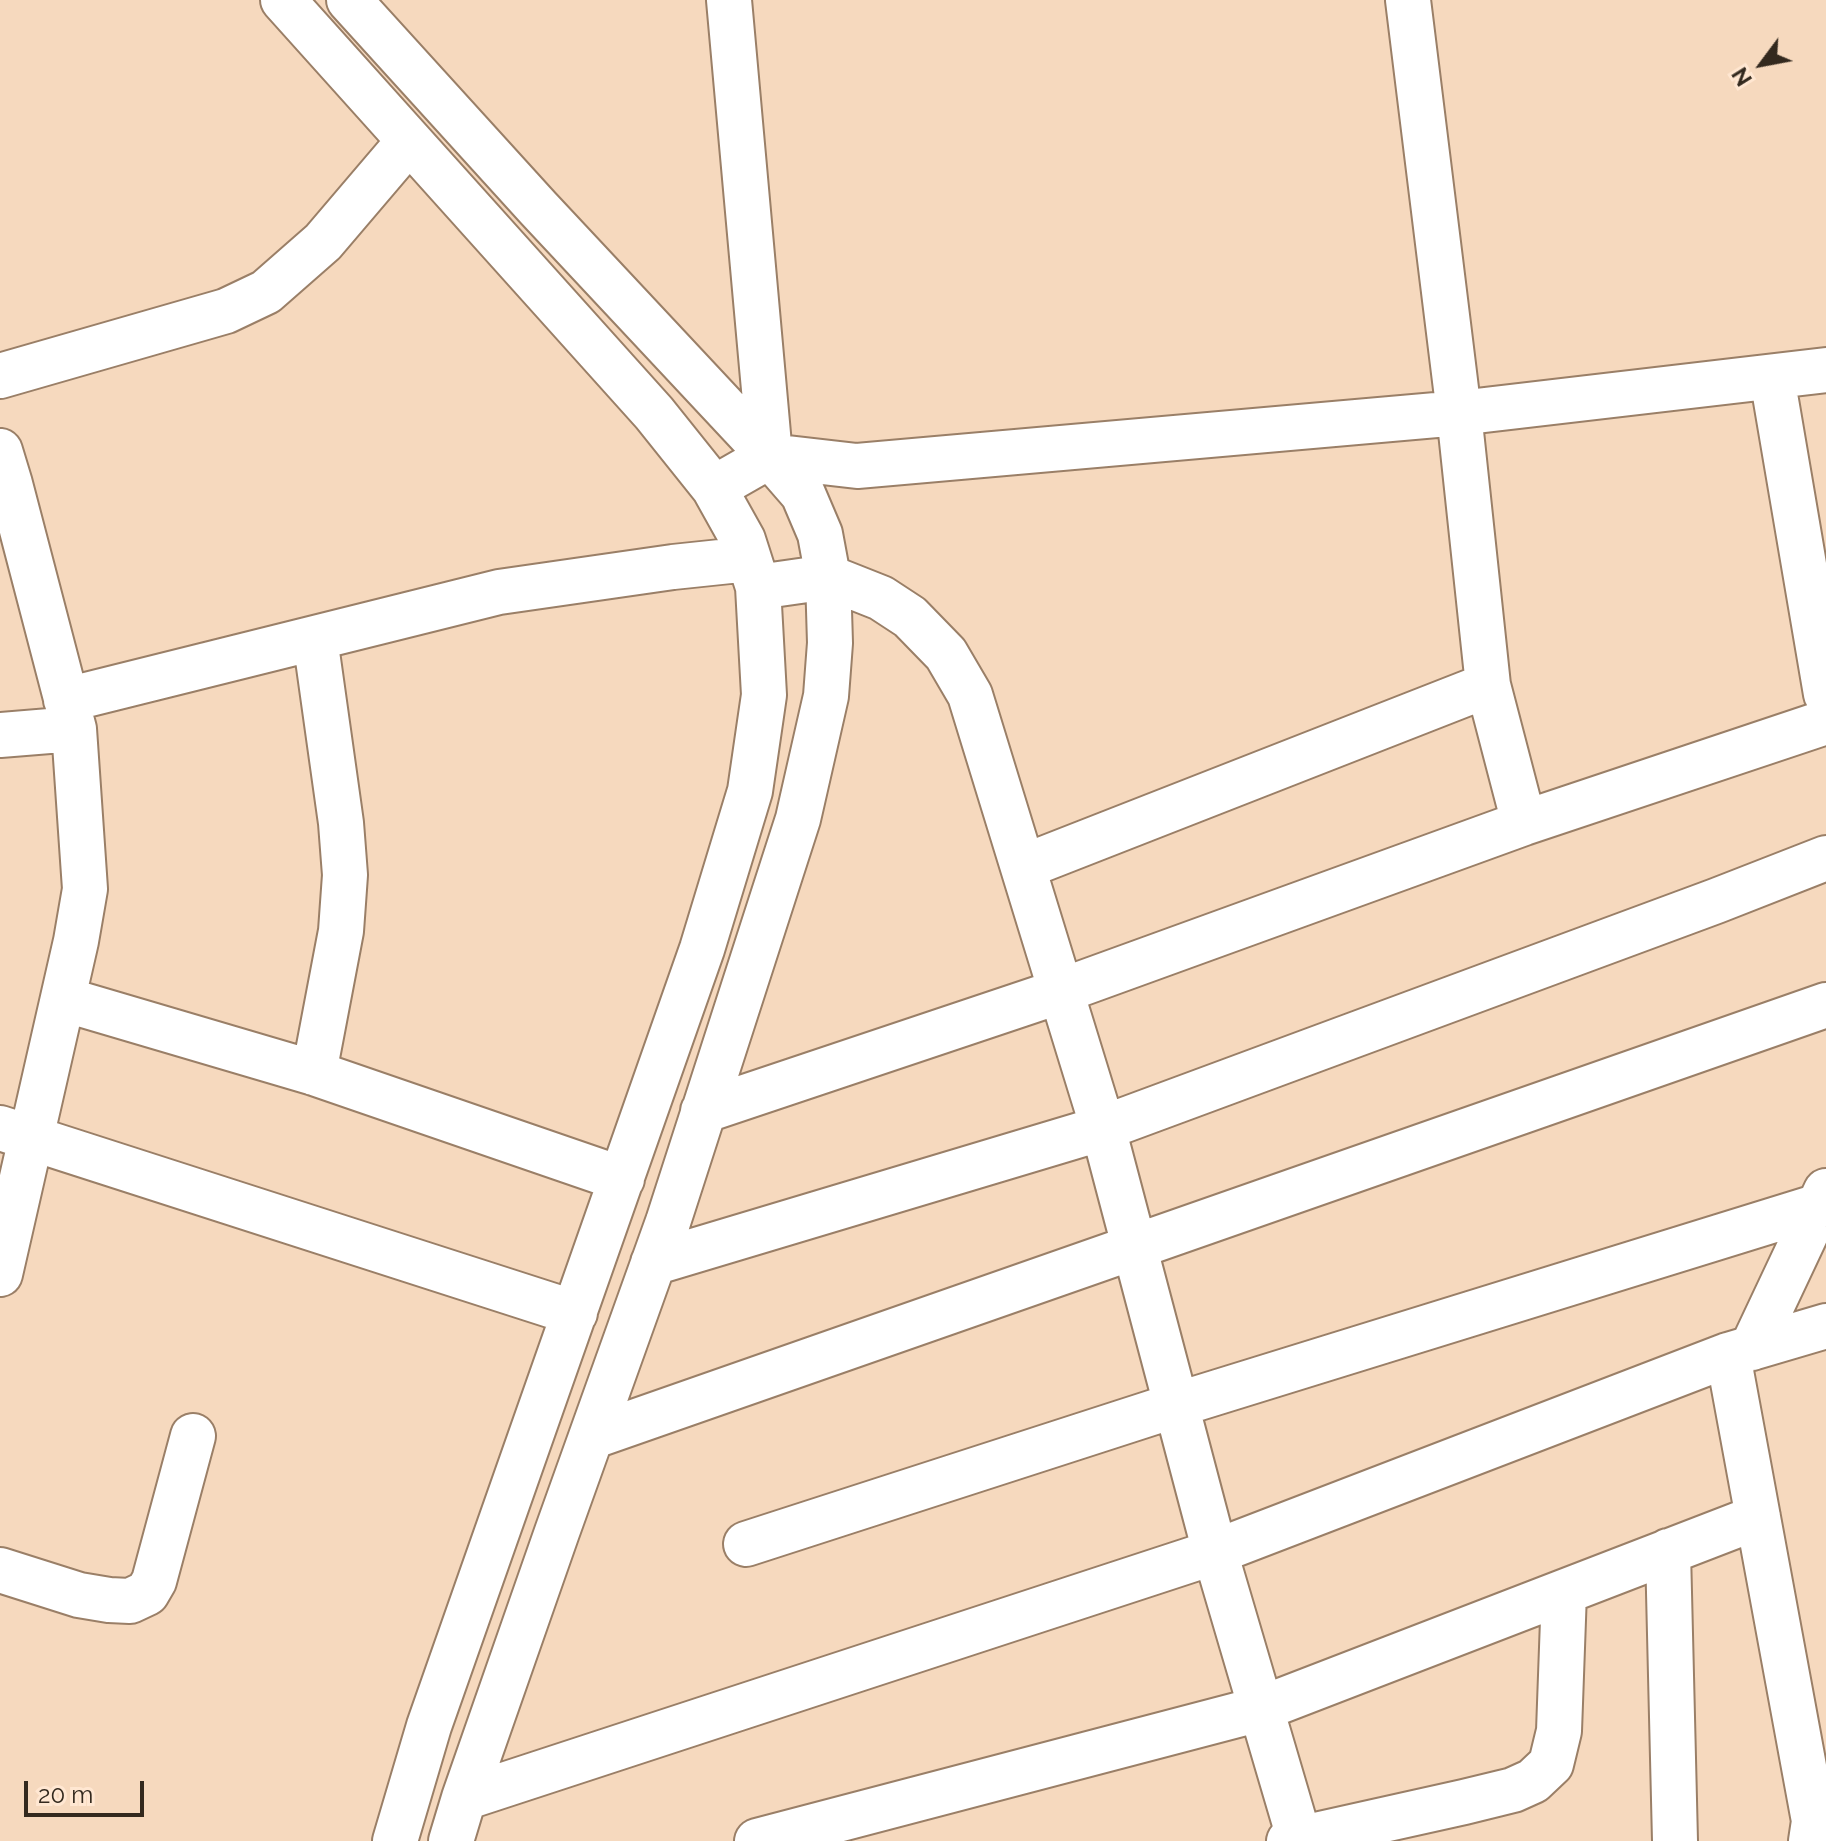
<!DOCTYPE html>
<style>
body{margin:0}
#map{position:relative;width:1826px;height:1841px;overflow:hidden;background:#f6d9be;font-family:Raleway,sans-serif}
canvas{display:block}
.north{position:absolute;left:1722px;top:24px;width:80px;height:80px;-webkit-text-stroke:6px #ffe7d2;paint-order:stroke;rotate:238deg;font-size:22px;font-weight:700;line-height:32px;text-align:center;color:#33291e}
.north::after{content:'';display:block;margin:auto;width:28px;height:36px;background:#33291e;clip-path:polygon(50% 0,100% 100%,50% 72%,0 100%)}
.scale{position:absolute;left:24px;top:1781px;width:120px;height:36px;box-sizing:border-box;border:4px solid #33291e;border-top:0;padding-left:10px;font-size:24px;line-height:28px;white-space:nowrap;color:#33291e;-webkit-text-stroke:6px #ffe7d2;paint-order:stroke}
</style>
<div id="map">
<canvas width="1826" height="1841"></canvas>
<div class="north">N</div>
<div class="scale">20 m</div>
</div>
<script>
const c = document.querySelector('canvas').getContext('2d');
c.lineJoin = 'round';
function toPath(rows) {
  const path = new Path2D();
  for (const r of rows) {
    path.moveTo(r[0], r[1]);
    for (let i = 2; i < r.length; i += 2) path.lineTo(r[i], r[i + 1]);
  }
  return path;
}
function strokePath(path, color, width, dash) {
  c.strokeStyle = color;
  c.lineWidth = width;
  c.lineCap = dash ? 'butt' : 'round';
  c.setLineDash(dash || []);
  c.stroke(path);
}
const minor = toPath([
 [283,0,654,413,714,488,743,540,758,587,764,695,750,791,702,949,429,1726,395,1841],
 [349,0,538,208,770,456,803,494,820,534,828,577,830,643,826,696,798,819,668,1222,557,1532,464,1798,451,1841],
 [729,0,770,456],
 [1408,0,1459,413,1488,685,1524,823],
 [0,376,226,311,266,292,323,242,409,141],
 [1772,377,1826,694],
 [0,451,10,484,74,729,85,889,76,941,0,1274],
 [714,488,770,456,857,466,1459,413,1826,370],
 [758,587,828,577,881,598,910,617,946,654,970,695,1103,1128,1215,1552,1300,1841],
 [66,700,499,592,673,567,749,559],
 [0,735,74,729],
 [1023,867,1488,685],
 [63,999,314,1073,622,1179],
 [314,1073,341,931,345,875,341,823,315,638],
 [703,1111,1061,991,1524,823,1826,722],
 [0,1128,575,1313],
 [653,1263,1103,1128,1716,901,1826,858],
 [1752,1348,1826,1191],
 [1728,1355,1814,1821,1811,1841],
 [591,1437,1826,1005],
 [746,1544,1176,1405,1819,1206],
 [1668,1551,1675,1841],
 [0,1570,79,1595,109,1600,130,1601,147,1593,154,1581,193,1436],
 [464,1798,1215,1552,1728,1355,1826,1326],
 [757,1841,1260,1709,1758,1517],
 [1289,1841,1464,1802,1513,1790,1533,1781,1551,1764,1559,1731,1564,1592]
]);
strokePath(minor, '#9a7f67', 48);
strokePath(minor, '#fff', 44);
</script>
